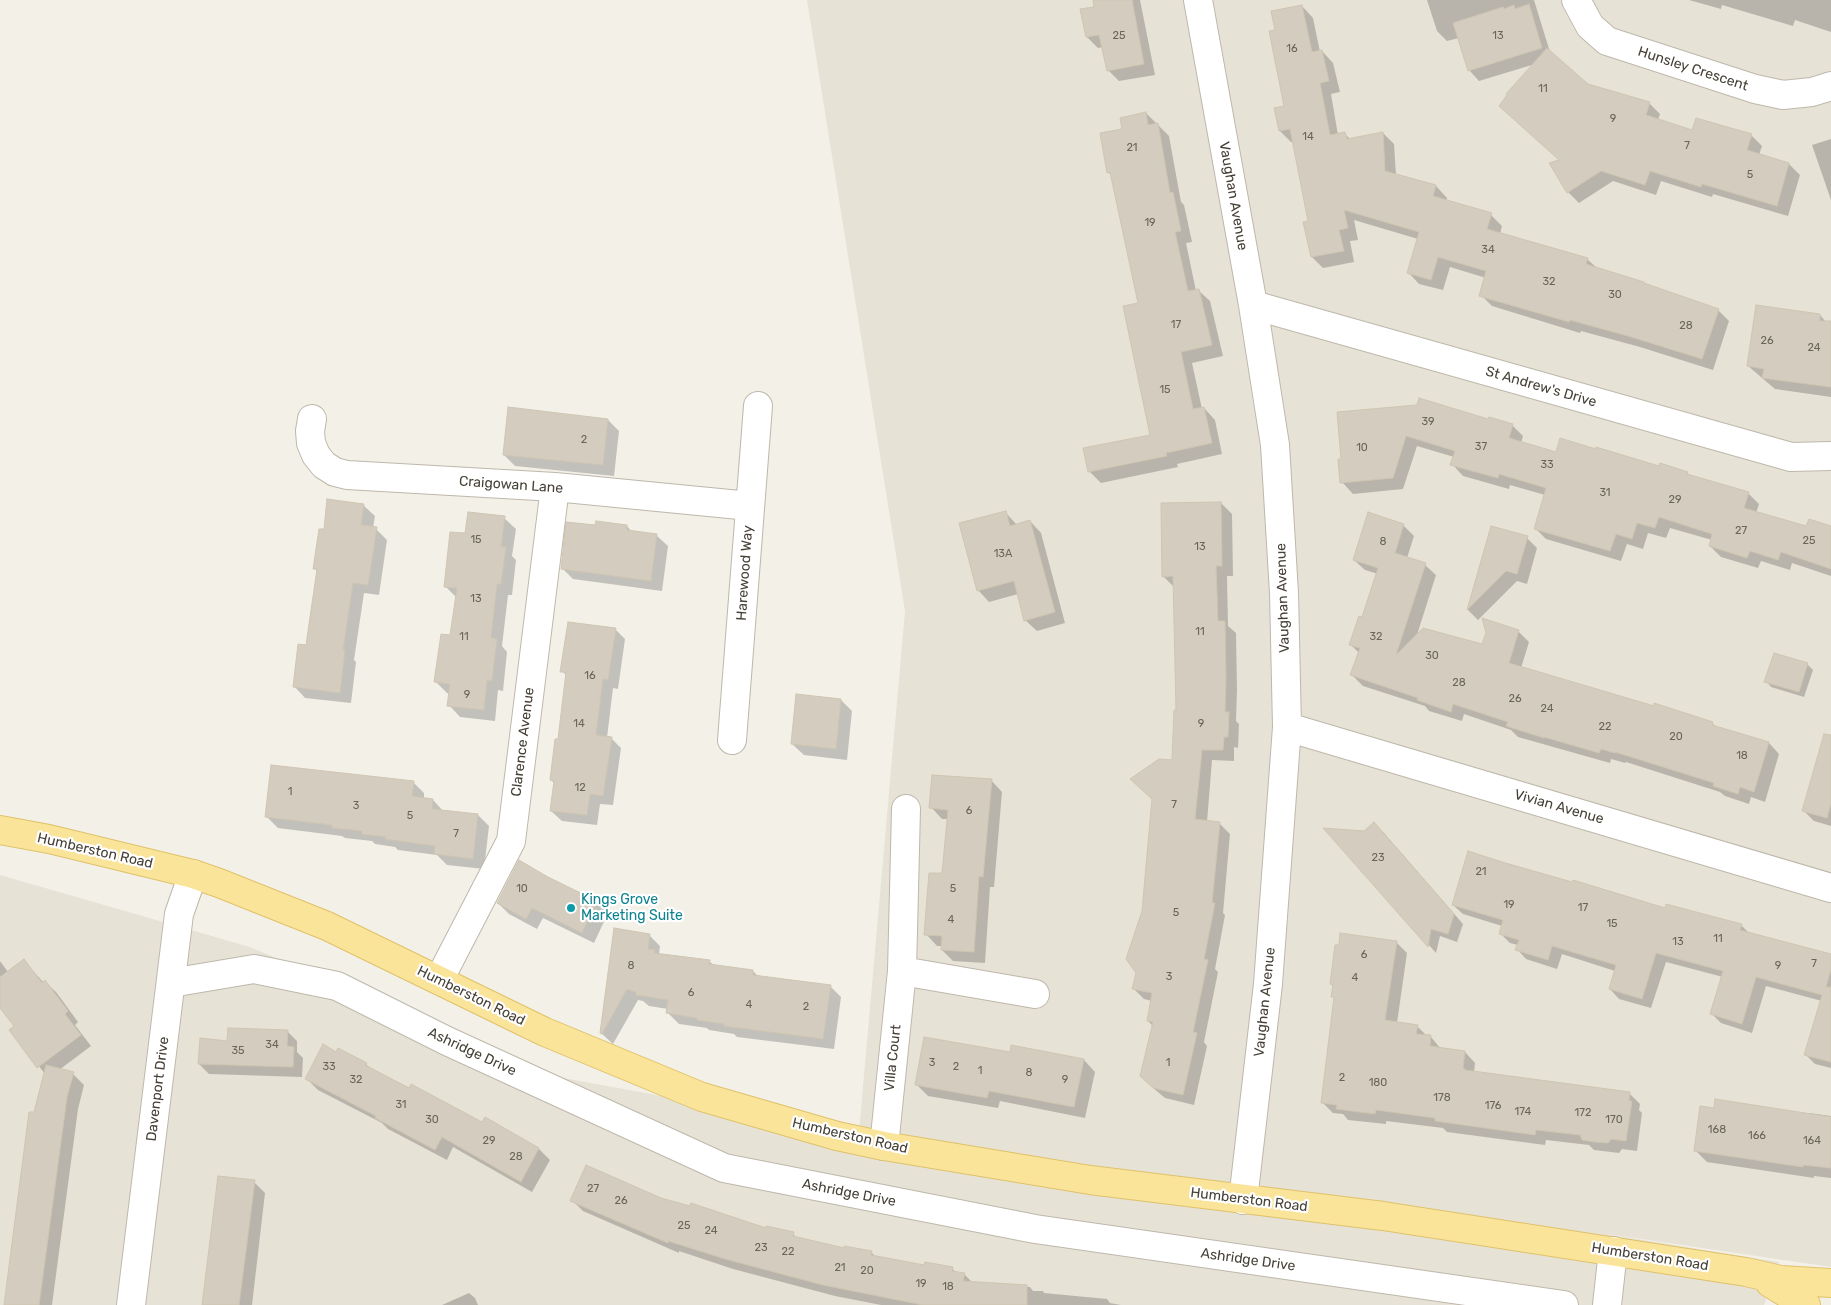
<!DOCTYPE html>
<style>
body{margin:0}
canvas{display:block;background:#f3f0e8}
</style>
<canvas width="1831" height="1305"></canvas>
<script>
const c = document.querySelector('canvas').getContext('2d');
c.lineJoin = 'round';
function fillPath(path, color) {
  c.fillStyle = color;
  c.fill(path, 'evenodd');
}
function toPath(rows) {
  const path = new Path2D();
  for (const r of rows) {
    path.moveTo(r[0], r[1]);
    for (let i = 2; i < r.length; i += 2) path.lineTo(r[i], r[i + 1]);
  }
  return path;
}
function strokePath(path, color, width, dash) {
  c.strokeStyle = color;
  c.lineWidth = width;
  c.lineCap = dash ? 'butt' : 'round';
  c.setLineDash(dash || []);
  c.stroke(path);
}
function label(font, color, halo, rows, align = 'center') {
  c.font = font + ' Rubik,sans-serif';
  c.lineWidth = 4.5;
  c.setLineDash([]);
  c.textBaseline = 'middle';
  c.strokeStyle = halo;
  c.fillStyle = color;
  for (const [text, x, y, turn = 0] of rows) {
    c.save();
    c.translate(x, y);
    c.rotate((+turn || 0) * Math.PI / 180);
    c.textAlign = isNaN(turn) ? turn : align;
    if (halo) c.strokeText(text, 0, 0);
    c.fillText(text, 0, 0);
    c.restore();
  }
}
fillPath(toPath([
 [807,0,1831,0,1831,1267,1594,1232,1779,1262,1764,1305,0,1305,0,875,250,947,558,1077,859,1132,905,611]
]), '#e7e2d6');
fillPath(toPath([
 [1119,0,1140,0,1155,75,1119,81,1108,70,1103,47,1098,48,1087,37,1123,3],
 [1427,0,1534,0,1550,52,1588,86,1649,103,1660,114,1658,120,1693,131,1751,135,1762,146,1759,155,1789,164,1800,175,1788,216,1713,194,1712,197,1661,181,1656,195,1613,181,1579,203,1568,192,1535,64,1479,81,1469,70,1459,38,1447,41,1437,31],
 [1689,0,1831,0,1831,32,1795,20,1793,26,1722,5,1721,9],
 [1302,6,1313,18,1320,52,1322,51,1333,63,1340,92,1331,94,1338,135,1345,134,1351,140,1383,133,1394,144,1396,175,1436,186,1447,198,1446,201,1491,215,1502,226,1500,234,1587,259,1597,268,1718,310,1729,321,1713,370,1640,347,1581,331,1580,333,1492,306,1481,295,1486,278,1450,267,1443,290,1419,284,1408,272,1418,239,1354,220,1358,240,1350,241,1354,262,1323,268,1312,257,1310,222,1294,142,1291,142,1280,131,1276,109,1286,107,1277,31],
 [1146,113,1169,136,1181,202,1184,205,1192,242,1186,243,1196,291,1198,290,1210,301,1223,356,1192,363,1202,409,1204,408,1215,420,1222,454,1177,464,1178,467,1101,483,1089,471,1152,436,1140,304,1112,176,1108,172,1123,130],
 [1831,139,1831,200,1812,145],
 [1820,315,1826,322,1831,323,1831,397,1775,389,1748,366],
 [1338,413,1489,421,1512,425,1523,436,1521,443,1557,453,1687,473,1690,476,1748,493,1759,504,1756,513,1807,528,1831,528,1831,576,1792,563,1790,570,1761,561,1758,568,1721,557,1710,546,1712,540,1670,528,1666,538,1648,533,1643,549,1627,544,1621,561,1546,539,1535,528,1545,495,1510,485,1509,489,1463,476,1452,464,1454,457,1417,446,1403,489,1353,494,1342,482,1342,460],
 [608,420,619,431,614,476,515,466,504,455],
 [1221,503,1232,514,1233,576,1227,576,1228,626,1236,633,1237,690,1236,721,1239,724,1238,748,1234,747,1234,761,1212,760,1207,822,1219,823,1230,834,1223,913,1225,915,1215,969,1218,972,1204,1042,1207,1046,1194,1105,1165,1098,1152,1087,1153,1026,1148,1021,1152,1001,1144,999,1133,988,1137,973,1143,911,1173,761,1177,712,1174,587,1163,576],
 [363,505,375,516,373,528,376,529,387,540,379,595,364,593,354,660,356,662,351,703,305,698,294,686,307,646,318,572,314,568,325,530],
 [1005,512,1017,525,1030,521,1041,533,1065,623,1037,631,1025,620,1018,594,989,602,978,590],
 [504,518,516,529,512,556,516,560,512,595,508,595,502,646,507,652,503,691,498,690,495,721,460,717,449,705,450,694,447,693,436,682,451,637,457,598,445,586,466,535],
 [1403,525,1414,536,1407,558,1425,565,1436,575,1416,638,1483,646,1518,631,1529,642,1521,668,1712,723,1717,728,1769,743,1779,754,1765,802,1751,797,1749,804,1725,796,1720,792,1626,762,1625,763,1611,759,1610,763,1518,737,1511,730,1464,714,1462,721,1429,711,1425,706,1363,686,1352,675,1359,653,1351,645,1363,619,1378,574,1365,570,1354,560],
 [627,526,632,532,656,535,668,546,662,591,573,579,562,568,596,527],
 [1492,527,1527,538,1537,548,1527,584,1517,581,1478,620,1468,610],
 [615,629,625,639,618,689,613,688,607,738,611,738,621,748,613,805,600,804,597,825,562,821,551,811,555,784,551,780,559,740,567,676,562,671],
 [1807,664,1813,670,1804,697,1771,687,1766,681],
 [841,700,852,711,847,760,804,755,792,744],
 [1831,770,1831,826,1814,821,1803,810],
 [991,780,1002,792,994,887,990,887,985,963,953,961,942,950,942,946,937,946,926,934,944,875,949,819,942,819,931,807],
 [413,782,424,793,424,799,433,800,444,812,478,815,489,826,484,869,447,865,437,855,398,850,395,847,375,844,372,841,345,838,342,836,278,828,267,817],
 [1326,829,1383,832,1463,924,1457,942,1440,936,1436,953],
 [548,878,597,902,608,913,594,943,543,918,537,929,509,914,498,903],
 [1453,905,1666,910,1741,925,1749,933,1831,956,1831,1068,1815,1064,1805,1054,1822,1001,1766,986,1752,1033,1721,1023,1712,1014,1723,977,1666,962,1651,1008,1619,999,1610,989,1615,971,1562,954,1557,969,1526,959,1517,949,1518,945,1510,943,1500,933,1502,926,1463,914],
 [649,935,660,946,659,954,709,961,715,966,753,971,759,977,830,986,841,997,834,1049,737,1037,734,1034,709,1030,707,1028,679,1024,668,1013,668,1009,649,1006,643,1001,638,1000,613,1044,601,1033],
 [1396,942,1407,953,1397,1023,1417,1026,1427,1036,1431,1037,1441,1049,1465,1052,1475,1063,1474,1073,1629,1093,1640,1104,1639,1110,1642,1113,1637,1151,1622,1149,1619,1153,1594,1150,1589,1145,1546,1140,1545,1145,1447,1132,1443,1128,1386,1121,1386,1124,1348,1120,1343,1114,1333,1113,1322,1102,1335,999,1333,997,1334,987,1331,984],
 [0,961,8,972,24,961,44,983,45,982,56,992,78,1022,75,1025,91,1046,59,1070,73,1074,84,1085,78,1109,52,1305,5,1305,35,1114,45,1074,11,1030,15,1026,0,1005],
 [287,1031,297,1041,297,1052,303,1058,302,1077,209,1074,199,1064,229,1042],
 [337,1053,366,1064,372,1070,482,1123,539,1149,550,1160,532,1192,453,1147,447,1160,388,1129,382,1123,318,1090,306,1078],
 [1011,1053,1084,1060,1095,1072,1085,1118,1000,1101,998,1108,928,1096,917,1085],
 [1715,1110,1809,1115,1809,1113,1831,1116,1831,1178,1814,1176,1814,1178,1707,1162,1696,1151],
 [254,1182,265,1193,252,1305,204,1305],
 [661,1199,767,1230,793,1234,798,1239,845,1250,871,1252,876,1257,925,1267,952,1268,956,1273,964,1274,973,1283,1030,1287,1033,1291,1043,1291,1044,1293,1107,1299,1110,1303,1121,1305,881,1305,835,1296,733,1269,679,1251,679,1253,583,1211,572,1200],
 [469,1293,475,1298,478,1305,442,1305]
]), '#0003');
const building = toPath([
 [1093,0,1132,0,1144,64,1107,71,1099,35,1086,37,1080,9,1094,7,1093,0],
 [1529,4,1542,48,1468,71,1453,23,1503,7,1504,9,1514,5,1515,9,1529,4],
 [1302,5,1312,52,1322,50,1329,81,1320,83,1330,135,1345,132,1347,139,1383,132,1385,171,1436,185,1433,196,1492,213,1487,229,1588,258,1586,264,1644,282,1644,283,1719,309,1702,359,1628,336,1570,320,1569,322,1479,296,1486,271,1438,257,1431,280,1407,273,1419,232,1344,210,1348,228,1339,230,1344,251,1311,257,1303,222,1308,221,1290,129,1279,131,1274,108,1284,106,1269,31,1275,30,1271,11,1302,5],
 [1547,48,1588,84,1650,102,1646,115,1692,130,1696,118,1752,134,1747,150,1789,163,1777,206,1702,184,1701,187,1650,171,1645,185,1601,171,1567,193,1549,163,1559,160,1499,106,1507,95,1506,94,1547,48],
 [1146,112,1148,125,1158,123,1170,193,1173,192,1181,231,1175,232,1188,291,1199,289,1212,345,1181,352,1193,409,1204,407,1212,443,1166,453,1167,456,1088,472,1083,448,1150,435,1123,306,1138,303,1110,172,1107,173,1100,133,1122,129,1120,118,1146,112],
 [1756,305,1820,314,1820,321,1831,321,1831,387,1762,378,1764,369,1747,366,1756,305],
 [1419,398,1488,419,1489,417,1513,424,1509,438,1556,452,1560,438,1596,449,1596,447,1659,466,1660,463,1688,472,1687,474,1749,492,1744,508,1806,526,1809,519,1831,526,1831,569,1781,552,1778,560,1750,551,1747,558,1709,546,1712,534,1659,517,1655,528,1637,523,1632,539,1616,534,1610,551,1534,529,1546,488,1499,474,1498,478,1450,465,1455,451,1406,436,1393,478,1340,483,1338,459,1341,459,1337,412,1417,405,1419,398],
 [508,407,608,419,603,465,503,455,508,407],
 [327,499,364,504,361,525,377,527,368,585,353,583,343,650,345,650,340,693,293,687,298,644,306,645,317,569,313,569,319,529,324,529,327,499],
 [1221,502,1222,566,1216,566,1218,621,1225,621,1226,679,1225,712,1229,712,1228,737,1224,737,1223,750,1202,750,1195,819,1220,822,1212,903,1215,903,1204,959,1208,960,1193,1032,1197,1033,1183,1095,1153,1088,1140,1076,1153,1022,1147,1021,1152,993,1132,989,1136,973,1126,959,1142,911,1152,799,1130,779,1159,759,1172,760,1174,710,1176,710,1173,576,1162,577,1161,503,1221,502],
 [1006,511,1010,526,1030,520,1055,612,1024,621,1014,581,977,591,959,523,1006,511],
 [468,512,505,516,501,547,506,547,501,584,497,584,491,638,497,639,492,681,487,680,484,710,447,706,450,684,434,682,441,634,450,635,457,588,444,587,450,532,465,533,468,512],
 [1368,512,1404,524,1395,553,1426,563,1396,655,1423,628,1482,644,1486,633,1482,618,1519,630,1509,663,1654,706,1654,703,1713,722,1712,725,1769,742,1754,792,1740,787,1738,794,1713,786,1714,783,1615,752,1615,753,1601,749,1599,753,1544,737,1544,738,1506,726,1508,722,1453,704,1451,712,1417,700,1418,698,1350,675,1360,648,1349,645,1359,616,1362,617,1378,568,1353,560,1368,512],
 [596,521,627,525,627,530,657,534,651,581,561,569,566,522,595,525,596,521],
 [1491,526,1528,536,1517,574,1506,571,1467,610,1491,526],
 [568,622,616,628,608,680,603,679,596,735,612,737,603,796,590,794,587,815,550,811,554,781,550,780,555,739,558,739,566,672,560,672,568,622],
 [1774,653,1808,663,1799,692,1764,682,1774,653],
 [796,694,841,699,836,749,791,744,796,694],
 [1824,734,1831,735,1831,803,1827,818,1802,811,1824,734],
 [271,765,414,781,412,796,433,799,432,809,478,814,473,859,434,854,435,846,385,839,386,837,362,834,362,831,332,828,332,825,265,817,271,765],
 [932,775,992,779,983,877,979,876,974,952,941,950,942,936,924,935,929,873,942,873,948,810,929,808,932,775],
 [1374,822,1454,914,1448,934,1431,929,1428,947,1323,828,1364,831,1374,822],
 [1468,851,1502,862,1572,882,1573,880,1665,908,1666,904,1730,921,1742,924,1740,930,1831,954,1831,969,1826,987,1831,987,1831,1062,1804,1055,1822,995,1756,977,1742,1024,1710,1014,1723,971,1656,953,1642,999,1609,989,1616,965,1552,946,1548,960,1515,950,1519,940,1499,934,1503,920,1452,905,1468,851],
 [519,860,548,877,597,901,582,933,532,908,526,919,497,903,519,860],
 [614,928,650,934,648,949,655,950,654,953,710,960,709,964,753,970,753,975,831,985,823,1039,724,1026,724,1024,697,1020,697,1018,666,1013,668,1000,636,995,636,992,627,989,602,1034,600,1033,614,928],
 [1340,933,1397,941,1385,1020,1418,1025,1416,1034,1431,1035,1430,1046,1465,1051,1463,1068,1465,1069,1465,1070,1630,1092,1629,1101,1632,1101,1626,1141,1611,1139,1608,1143,1594,1142,1582,1140,1580,1135,1536,1130,1535,1135,1435,1121,1435,1118,1376,1110,1375,1114,1336,1109,1337,1105,1321,1103,1334,997,1331,997,1333,985,1330,984,1335,945,1339,945,1340,933],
 [24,959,42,983,45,980,68,1011,65,1014,81,1035,37,1068,9,1030,14,1026,0,1008,0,977,24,959],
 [228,1028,288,1030,287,1046,294,1047,293,1067,198,1064,200,1038,227,1041,228,1028],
 [924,1037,1010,1052,1011,1045,1084,1059,1074,1107,989,1091,987,1098,915,1085,924,1037],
 [323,1044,336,1052,338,1048,367,1063,365,1065,409,1088,411,1084,482,1122,485,1117,539,1148,521,1182,442,1137,435,1150,375,1118,376,1116,305,1079,323,1044],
 [46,1065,74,1072,67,1097,39,1305,4,1305,29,1112,34,1112,46,1065],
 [1715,1099,1831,1117,1831,1168,1803,1165,1803,1167,1694,1151,1700,1106,1714,1108,1715,1099],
 [586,1165,661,1198,690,1206,691,1203,766,1228,766,1226,794,1232,793,1236,844,1248,844,1246,872,1251,871,1255,924,1265,925,1262,953,1267,952,1271,965,1273,963,1281,1027,1285,1027,1305,923,1305,823,1285,725,1259,668,1241,668,1243,570,1201,586,1165],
 [218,1176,255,1180,239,1305,202,1305,218,1176]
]);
fillPath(building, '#d4ccbe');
strokePath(building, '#cfc5b1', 1);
const minor = toPath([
 [1198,0,1253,305,1275,445,1284,593,1287,727,1268,984,1243,1200],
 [1576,0,1590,26,1607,41,1755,89,1783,95,1812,92,1831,86],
 [1253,305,1791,457,1831,456],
 [312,419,310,431,311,443,316,455,324,465,335,472,347,475,555,487,750,506],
 [1287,727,1831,888],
 [732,740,758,406],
 [902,971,1035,994],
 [439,980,511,841,555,487],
 [171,983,254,969,337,986,447,1041,724,1168,1035,1229,1564,1305],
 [884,1146,902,971,906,809],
 [131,1305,179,914,193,874],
 [1607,1305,1613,1251]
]);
const major = toPath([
 [0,830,49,839,193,874,219,883,327,926,545,1032,702,1097,837,1136,884,1146,1090,1180,1383,1216,1746,1272,1781,1280,1831,1283],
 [1770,1283,1806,1305]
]);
strokePath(minor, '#beb8ab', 30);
strokePath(major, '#dfc26a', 30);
strokePath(minor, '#fff', 28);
strokePath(major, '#fae49a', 28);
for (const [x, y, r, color] of [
 [571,908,5,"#0f9aa8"]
]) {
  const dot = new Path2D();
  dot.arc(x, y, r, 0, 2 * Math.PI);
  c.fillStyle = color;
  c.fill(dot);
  strokePath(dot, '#fff', 2);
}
label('11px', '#6a6459', null, [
 ["25",1119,36],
 ["13",1498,36],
 ["16",1292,49],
 ["11",1543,89],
 ["9",1613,119],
 ["14",1308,137],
 ["7",1687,146],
 ["21",1132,148],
 ["5",1750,175],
 ["19",1150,223],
 ["34",1488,250],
 ["32",1549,282],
 ["30",1615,295],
 ["17",1176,325],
 ["28",1686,326],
 ["26",1767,341],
 ["24",1814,348],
 ["15",1165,390],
 ["39",1428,422],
 ["2",584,440],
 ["37",1481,447],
 ["10",1362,448],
 ["33",1547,465],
 ["31",1605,493],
 ["29",1675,500],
 ["27",1741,531],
 ["15",476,540],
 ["25",1809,541],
 ["8",1383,542],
 ["13",1200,547],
 ["13A",1003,554],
 ["13",476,599],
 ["11",1200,632],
 ["11",464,637],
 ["32",1376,637],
 ["30",1432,656],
 ["16",590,676],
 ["28",1459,683],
 ["9",467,695],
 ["26",1515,699],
 ["24",1547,709],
 ["14",579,724],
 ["9",1201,724],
 ["22",1605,727],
 ["20",1676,737],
 ["18",1742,756],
 ["12",580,788],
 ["1",290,792],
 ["7",1174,805],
 ["3",356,806],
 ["6",969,811],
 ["5",410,816],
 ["7",456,834],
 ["23",1378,858],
 ["21",1481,872],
 ["10",522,889],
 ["5",953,889],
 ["19",1509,905],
 ["17",1583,908],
 ["5",1176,913],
 ["4",951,920],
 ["15",1612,924],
 ["11",1718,939],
 ["13",1678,942],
 ["6",1364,955],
 ["7",1814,964],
 ["8",631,966],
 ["9",1778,966],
 ["3",1169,977],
 ["4",1355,978],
 ["6",691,993],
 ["4",749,1005],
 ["2",806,1007],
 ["34",272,1045],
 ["35",238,1051],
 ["3",932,1063],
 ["1",1168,1063],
 ["33",329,1067],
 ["2",956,1067],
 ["1",980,1071],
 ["8",1029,1073],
 ["2",1342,1078],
 ["32",356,1080],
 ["9",1065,1080],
 ["180",1378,1083],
 ["178",1442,1098],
 ["31",401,1105],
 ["176",1493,1106],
 ["174",1523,1112],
 ["172",1583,1113],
 ["30",432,1120],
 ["170",1614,1120],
 ["168",1717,1130],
 ["166",1757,1136],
 ["29",489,1141],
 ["164",1812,1141],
 ["28",516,1157],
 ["27",593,1189],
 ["26",621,1201],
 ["25",684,1226],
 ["24",711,1231],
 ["23",761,1248],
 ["22",788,1252],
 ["21",840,1268],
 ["20",867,1271],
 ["19",921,1284],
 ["18",948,1287]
]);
label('14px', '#464137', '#fff', [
 ["Hunsley Crescent",1693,69,18],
 ["Vaughan Avenue",1233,196,80],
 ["St Andrew's Drive",1541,387,16],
 ["Craigowan Lane",511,485,4],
 ["Harewood Way",745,573,-86],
 ["Vaughan Avenue",1283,598,-92],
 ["Clarence Avenue",523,742,-83],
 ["Vivian Avenue",1559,807,16],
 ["Humberston Road",95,851,13],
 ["Humberston Road",471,996,26],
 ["Vaughan Avenue",1265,1002,-84],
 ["Ashridge Drive",472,1052,25],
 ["Villa Court",893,1058,-84],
 ["Davenport Drive",158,1089,-83],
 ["Humberston Road",850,1136,13],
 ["Ashridge Drive",849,1193,11],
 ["Humberston Road",1249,1200,7],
 ["Humberston Road",1650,1257,9],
 ["Ashridge Drive",1248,1260,8]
]);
label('14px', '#0d838f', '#fff', [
 ["Kings Grove",581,900],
 ["Marketing Suite",581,916]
], 'left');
</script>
